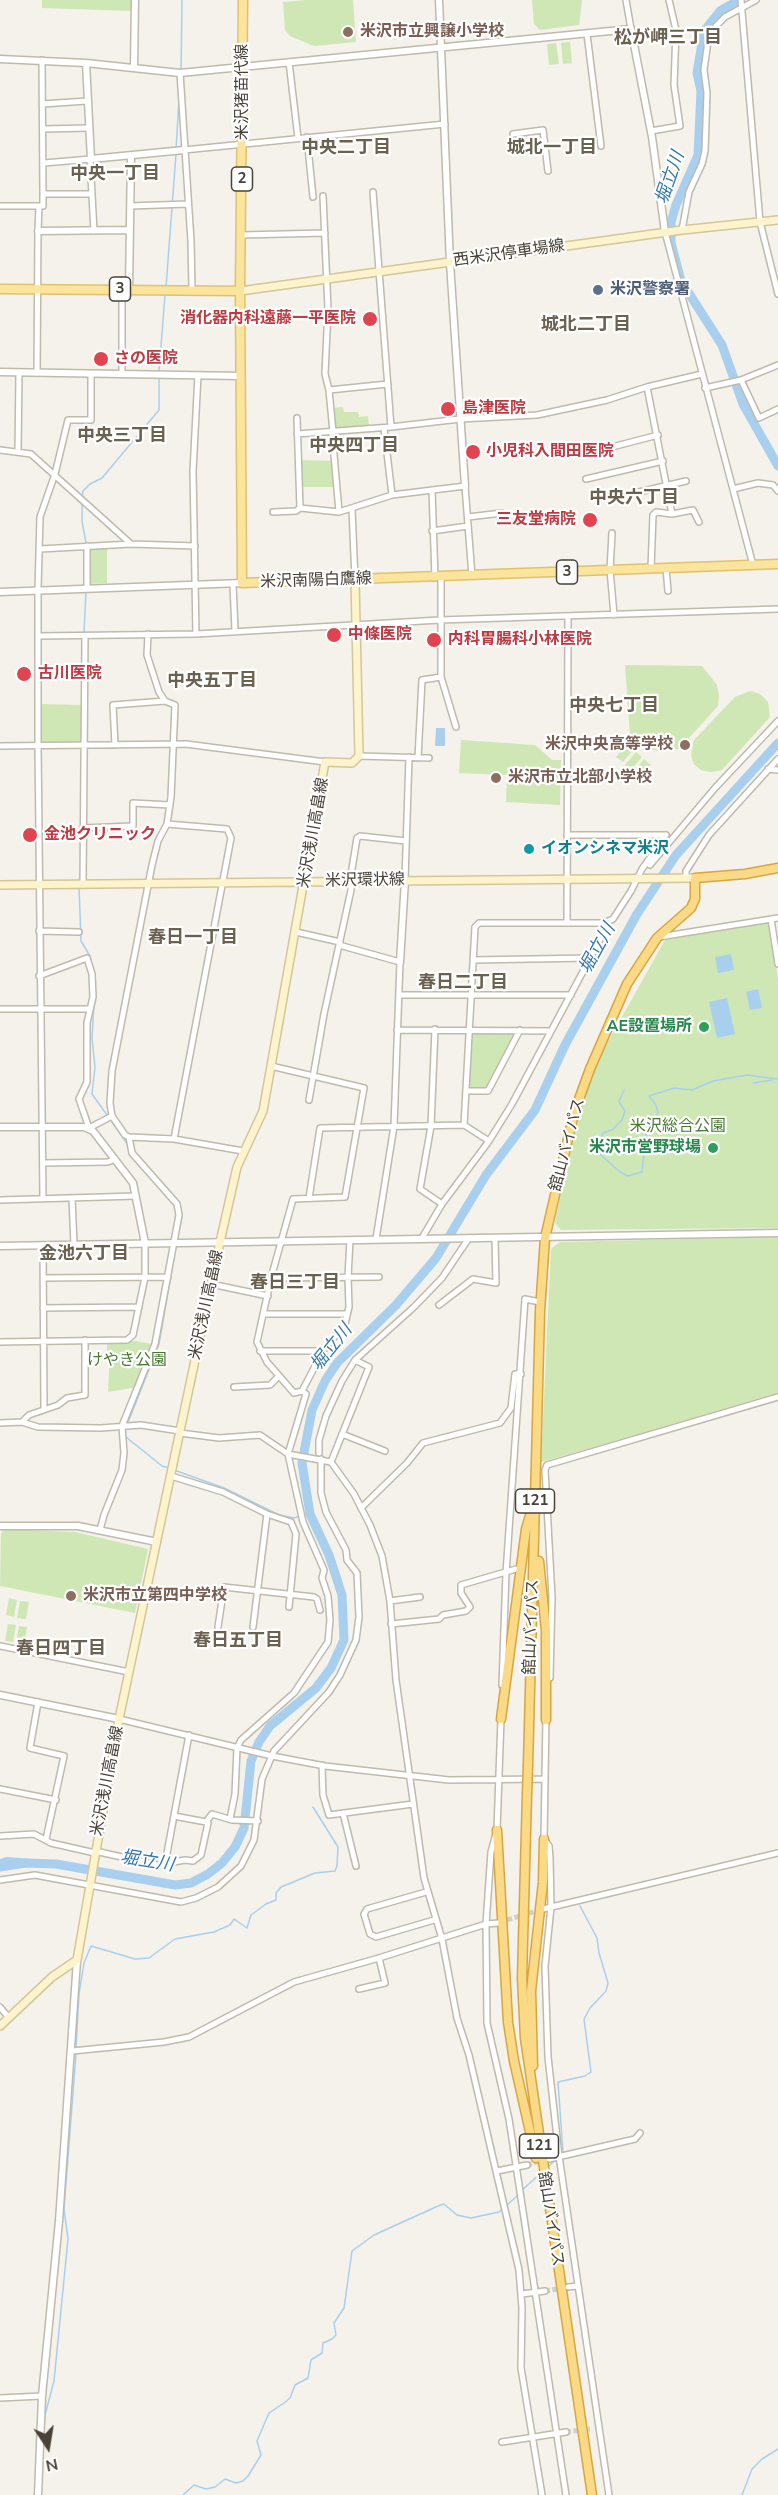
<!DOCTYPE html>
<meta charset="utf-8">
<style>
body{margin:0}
#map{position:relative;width:778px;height:2495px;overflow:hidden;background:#f4f2ea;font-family:"Nunito Sans",sans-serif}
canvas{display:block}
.north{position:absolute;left:18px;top:2417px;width:60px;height:60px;-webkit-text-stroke:4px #fff;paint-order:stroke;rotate:168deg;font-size:16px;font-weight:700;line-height:24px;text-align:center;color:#484238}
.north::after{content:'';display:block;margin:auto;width:21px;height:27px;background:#484238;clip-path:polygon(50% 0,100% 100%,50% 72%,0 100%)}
</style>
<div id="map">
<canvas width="778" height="2495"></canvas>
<div class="north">N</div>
</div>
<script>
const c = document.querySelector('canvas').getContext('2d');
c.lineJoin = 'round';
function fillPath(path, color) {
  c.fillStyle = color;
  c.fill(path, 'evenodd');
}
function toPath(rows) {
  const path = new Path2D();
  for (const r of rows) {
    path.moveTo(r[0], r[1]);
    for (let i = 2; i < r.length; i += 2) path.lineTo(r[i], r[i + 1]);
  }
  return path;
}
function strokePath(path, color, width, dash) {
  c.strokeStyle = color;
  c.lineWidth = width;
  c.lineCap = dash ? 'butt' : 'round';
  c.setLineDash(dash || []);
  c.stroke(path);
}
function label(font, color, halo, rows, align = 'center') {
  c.font = font + ' "Nunito Sans","Noto Sans JP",sans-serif';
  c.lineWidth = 4.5;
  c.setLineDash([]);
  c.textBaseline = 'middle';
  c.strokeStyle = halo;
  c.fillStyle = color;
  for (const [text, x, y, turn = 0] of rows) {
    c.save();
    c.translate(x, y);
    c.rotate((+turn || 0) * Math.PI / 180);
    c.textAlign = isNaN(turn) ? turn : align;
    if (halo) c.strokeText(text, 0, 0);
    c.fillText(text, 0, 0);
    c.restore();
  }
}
fillPath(toPath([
 [42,0,131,0,131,11,42,8],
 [307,0,353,0,356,42,314,46,290,36,285,30,283,2],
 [532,0,582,0,579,25,540,30,534,24],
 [570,42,572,63,563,64,561,43],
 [556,43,559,64,549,65,547,44],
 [343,407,344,412,358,412,359,417,368,416,369,426,337,429,334,424,332,408],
 [300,460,333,461,335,487,300,487],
 [107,547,107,583,89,584,89,548],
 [625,665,702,666,717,685,719,696,718,706,679,749,659,751,646,749,630,736],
 [750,691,760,694,768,702,770,717,722,770,711,772,701,770,694,764,691,755,694,740,735,697],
 [40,704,82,705,82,743,39,742],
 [461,740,535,745,552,760,561,760,560,805,506,802,507,775,459,773],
 [627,744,634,749,623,762,616,757],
 [636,752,642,757,631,770,625,765],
 [644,759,651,765,640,778,633,773],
 [769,922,778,979,778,1228,561,1230,555,1223,571,1146,591,1072,665,940],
 [476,1031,515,1033,488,1090,473,1090,468,1086,473,1034],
 [778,1237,778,1396,541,1462,551,1249,560,1242],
 [135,1341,152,1344,137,1387,108,1392,110,1352,107,1351,107,1343],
 [4,1529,75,1532,148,1549,135,1613,0,1586,1,1534],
 [9,1598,17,1600,14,1617,6,1615],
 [20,1601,29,1602,26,1619,17,1618],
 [8,1624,16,1625,13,1642,5,1641],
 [19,1626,27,1627,24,1644,16,1643]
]), '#cee7b4');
fillPath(toPath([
 [436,728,445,728,445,746,435,746],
 [731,954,734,970,718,973,715,957],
 [758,989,762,1008,750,1010,746,992],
 [727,998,735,1034,717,1038,709,1002],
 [6,1857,46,1860,0,1870,0,1859]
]), '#a9cfee');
strokePath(toPath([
 [181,72,182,0],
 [176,150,179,100],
 [166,287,176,154],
 [159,371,165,295],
 [82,499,83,491,90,484,102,478,159,410,159,376],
 [82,504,82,521,86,543],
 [84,633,86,590],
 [79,881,81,868],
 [79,886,81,941,90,956,94,974],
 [94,1003,92,1038,95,1067,92,1094,107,1115],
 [753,1083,772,1080],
 [624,1090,619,1102,625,1111,622,1120,612,1130,603,1133,597,1146,601,1155,620,1172,628,1176,642,1172,646,1134,658,1113,656,1105,649,1096,674,1088,692,1090,713,1081,747,1075,778,1079],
 [110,1119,128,1145],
 [137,1155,176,1198],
 [177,1241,182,1216,181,1211],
 [169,1468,162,1466,126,1437,125,1430,159,1344,176,1246],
 [174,1470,224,1488,279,1515,294,1518,300,1516],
 [76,2049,79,1994,84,1963,91,1946,135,1959,149,1958,175,1939,214,1932,230,1925,234,1919,247,1928,251,1915,266,1904,276,1900,276,1893,281,1887,315,1873,335,1871,337,1866,338,1847,313,1807],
 [563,2153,558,2082,585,2076,591,2072,584,2019,590,2008,606,1991,608,1983,599,1953,597,1938,580,1906],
 [548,2167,555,2160],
 [521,2191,542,2172],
 [506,2206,518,2195],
 [43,2443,45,2415,54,2381,68,2239,64,2209,76,2054],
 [183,2495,194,2485,206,2489,215,2487,225,2479,236,2483,243,2481,248,2476,261,2455,257,2441,269,2413,284,2403,290,2398,295,2385,308,2378,311,2360,322,2353,323,2343,332,2339,336,2335,334,2323,344,2308,352,2251,374,2235,438,2206,444,2204,457,2215,471,2218,499,2212,502,2209],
 [742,2495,752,2469,762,2459,778,2449]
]), '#a9cfee', 1.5);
strokePath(toPath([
 [739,0,720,11,704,31,697,73,701,91,698,155,676,205,671,222,671,243,681,281,722,345,743,404,778,466],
 [0,1867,25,1863,56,1864,175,1885,191,1883,208,1874,222,1863,235,1847,244,1828,251,1761,259,1742,270,1726,316,1688,331,1668,344,1640,342,1595,329,1555,310,1514,302,1463,312,1410,325,1381,337,1363,396,1305,436,1258,486,1175,535,1110,565,1045,637,914,676,855,778,743]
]), '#a9cfee', 9);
strokePath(toPath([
 [500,1922,540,1910],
 [527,2165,544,2160],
 [545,2291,563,2288],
 [566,2432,590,2429]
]), '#d2cfc6', 5, [5, 2.5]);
const minor = toPath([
 [626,0,631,29],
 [741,0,760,222,778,294],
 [587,34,601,146],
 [289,62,298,138],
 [180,73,191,241,192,290],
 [42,104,87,101],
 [43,129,89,128],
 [651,131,680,126,674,85,676,30,669,0],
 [513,134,543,130,548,171],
 [307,137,313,197],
 [184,150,445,124],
 [90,159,94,231],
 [44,163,91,159],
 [373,192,391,427],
 [43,194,92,194],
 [323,196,328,309,325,374,329,390,333,432],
 [0,206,39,206],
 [130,206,187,204],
 [682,230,689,192,702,164,705,151,707,93,704,70,708,41,716,26,725,17,756,0],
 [665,232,753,565],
 [242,235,325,233],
 [37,373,38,231,39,206,43,206,43,194,42,60],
 [122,374,122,289],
 [741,380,759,418,778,409],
 [647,387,672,514],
 [705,388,741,380,778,365],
 [329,390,388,384],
 [297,418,300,508],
 [384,428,392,495],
 [332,432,339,512],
 [297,434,391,427,460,419,537,415,607,400,647,387,702,374],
 [0,450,31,454,131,544],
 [18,451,19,373],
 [593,452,658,435],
 [586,479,663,461],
 [733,489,758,483,773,485,778,491],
 [432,490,435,578],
 [609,499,686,481],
 [352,509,355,580],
 [273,512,296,511,300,508,339,512,392,495,465,486,472,576],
 [468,517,502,513],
 [432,531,468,526],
 [612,533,610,570,614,615],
 [40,549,131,544,195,546],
 [666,568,668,591],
 [651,569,653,515,656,512,672,514,693,510,699,522],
 [441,577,441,677,456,727],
 [233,584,235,631],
 [87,588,87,546],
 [148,634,147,655,159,692,165,701,175,705,171,797,167,824,158,841,152,865,112,1071,110,1103,112,1116,125,1135,129,1137,174,1139,243,1151],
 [196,634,193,471,198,375],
 [38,636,196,634,440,620,778,609],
 [115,745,113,705,165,701],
 [0,746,186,744,325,762],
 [359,756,429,758],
 [418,758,422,680,441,677],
 [768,769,778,770],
 [167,824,227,829,231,838,174,1139],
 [83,828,133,826,133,803,170,805],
 [567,835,666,835],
 [650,865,715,788,778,721],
 [686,878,686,871,709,835,778,759],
 [405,880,409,757],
 [350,881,357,838,360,836,406,841],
 [351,881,351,890,339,945,400,962,394,1126,376,1239],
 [83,885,85,636],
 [771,919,778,964],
 [567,922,568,617],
 [39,931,79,932],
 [296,932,340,942],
 [659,937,778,918],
 [473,960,590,958],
 [39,976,87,958,92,974,93,997,87,1023,87,1082,79,1099,89,1128,112,1116],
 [399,995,571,995],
 [0,1009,90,1009],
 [435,1029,431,1126,420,1189,442,1204],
 [397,1030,551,1031],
 [271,1066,364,1088,345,1197,293,1199,271,1278,257,1342,267,1362,294,1393,302,1391,323,1351,345,1324,349,1307,348,1277,350,1240],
 [467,1091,488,1091,520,1030],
 [309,1100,324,1014,339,945],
 [464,1125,475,927,479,923,604,923,613,919,631,891,642,869,666,835],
 [43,1163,108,1162,115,1159],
 [43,1198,38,745,38,589,40,517,55,474,68,420,91,420,91,374],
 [72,1198,74,1245],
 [309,1198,320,1128,464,1125,489,1141],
 [0,1200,136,1196],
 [422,1238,442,1204,489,1141,512,1104,601,938,604,923],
 [43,1245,44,1409],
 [43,1278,168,1277],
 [271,1278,379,1277],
 [211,1284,268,1296],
 [439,1305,473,1279,496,1283,495,1238],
 [43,1308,139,1307],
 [264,1314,347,1314],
 [0,1342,127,1340,133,1335,145,1277,145,1243],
 [260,1351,323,1351],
 [234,1387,270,1385,279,1376],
 [22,1422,29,1415,58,1405,67,1398,85,1395,85,1340],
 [0,1423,22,1422,38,1427,101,1428,141,1425,180,1431],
 [180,1433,219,1438,260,1435,288,1454,331,1462,354,1494,370,1525,382,1556,390,1601,396,1680,424,1878,442,1939,457,2018,469,2055,519,2270,522,2308,521,2368,542,2495],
 [342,1434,385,1451],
 [319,1453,319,1440,326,1416,342,1381,355,1360,414,1307,442,1278,469,1238],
 [331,1462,369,1367,355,1360],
 [171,1476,223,1492,267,1514,291,1522,296,1534,289,1607],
 [361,1508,407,1463,423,1443,500,1423,511,1408,515,1374,521,1374],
 [100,1530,104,1515,122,1470,124,1453,122,1426,155,1344,179,1215,177,1204,132,1153,129,1137],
 [390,1601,420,1597],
 [391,1624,439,1619,443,1615,466,1611,470,1607,461,1593,461,1585,516,1569],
 [218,1627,224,1587,314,1597,317,1599,320,1610],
 [253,1627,267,1514],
 [0,1646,129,1672],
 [550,1678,552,1597,545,1470,547,1465,778,1397],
 [502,1685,506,1573,525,1299,540,1302],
 [38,1702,30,1748,64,1756,46,1839],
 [546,1717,544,1839,549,1846,550,1859,551,1907,545,1966,548,2057,559,2156,609,2495],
 [119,1719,272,1756,325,1766,449,1780,545,1779],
 [501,1719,497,1830,491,1852,486,1924,487,2023,509,2119,566,2495],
 [322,1765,323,1795,329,1815,413,1804],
 [0,1789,56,1800],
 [343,1813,356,1866],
 [174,1816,206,1822,212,1814,232,1820,258,1821],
 [230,1819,235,1794,237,1748,241,1740,294,1693,328,1642,330,1620,328,1596,322,1578,324,1570,303,1522,288,1454,306,1394,302,1391],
 [0,1836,34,1834,51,1843,95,1853],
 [95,1851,157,1865,185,1860,193,1861,201,1855,208,1823,206,1822],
 [165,1864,189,1735],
 [0,1880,35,1875,181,1902,196,1898,218,1887,241,1866,254,1840,262,1779,274,1751,329,1692,340,1675,356,1640,359,1617,357,1573,347,1560,346,1550,326,1512,321,1493,321,1459],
 [426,1892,367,1909,364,1914,370,1934,376,1937,434,1920],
 [543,1909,778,1853],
 [359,1989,385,1983,379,1958],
 [0,2007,9,2018],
 [72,2051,164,2042,189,2037,294,1982,379,1958,486,1924,499,1923],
 [549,2159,635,2139,640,2133],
 [497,2171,527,2165],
 [568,2287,578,2286],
 [522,2294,545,2291],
 [0,2398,42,2396],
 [502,2442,566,2432]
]);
const tertiary = toPath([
 [439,0,450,263,465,486],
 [0,59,86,63,180,73,631,29,652,137,665,232],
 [86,63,91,159,184,150],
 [134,68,135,0],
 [38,231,129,230],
 [129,289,131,156],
 [0,372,241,376],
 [0,592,242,583],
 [400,962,405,880],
 [0,1127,84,1127,93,1131,133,1183,145,1243],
 [0,1246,778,1233],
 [0,1526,78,1526,157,1542],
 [0,1695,119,1719],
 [38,2495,42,2396,59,2221,77,1960]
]);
const secondary = toPath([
 [240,291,682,230,778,220],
 [0,885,695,878],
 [0,2026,52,1977,77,1960,119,1719,220,1242,237,1167,263,1111,325,762,352,763,359,756,355,580]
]);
const primary = toPath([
 [243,0,240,291,242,583,778,564],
 [0,289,240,291]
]);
const trunk = toPath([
 [539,1561,546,1630,546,1720],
 [501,1719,526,1529,532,1509],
 [528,1765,540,1311,545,1238,574,1113,590,1069,627,984,657,938,691,908,695,899,695,878,745,874,778,868],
 [527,1794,522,1978,525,2038,592,2495],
 [497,1830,508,2022,514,2061,536,2158],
 [533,2066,531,1991,543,1882,544,1839]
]);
strokePath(minor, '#c0baad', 8);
strokePath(tertiary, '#c0baad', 9);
strokePath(secondary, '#d2c69b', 10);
strokePath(primary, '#e0c26c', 11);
strokePath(trunk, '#d8a640', 11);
strokePath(minor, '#fff', 5);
strokePath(tertiary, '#fff', 6);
strokePath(secondary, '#fdf3cc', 7);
strokePath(primary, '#fbe49d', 8);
strokePath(trunk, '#fada87', 8);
const trunkBridge = toPath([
 [527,1794,528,1765]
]);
strokePath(trunkBridge, '#d8a640', 11, []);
strokePath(trunkBridge, '#fada87', 8);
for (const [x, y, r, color] of [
 [348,32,6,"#8d6e63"],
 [598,290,6,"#5c6f8a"],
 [370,319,8,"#e0444e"],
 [101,359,8,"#e0444e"],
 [448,409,8,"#e0444e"],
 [473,452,8,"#e0444e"],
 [590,520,8,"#e0444e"],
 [334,635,8,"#e0444e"],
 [434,640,8,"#e0444e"],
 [24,674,8,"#e0444e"],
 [685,745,6,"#8d6e63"],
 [496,778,6,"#8d6e63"],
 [30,835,8,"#e0444e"],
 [529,849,6,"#0f9aa8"],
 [704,1027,6,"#2e9e5b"],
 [713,1148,6,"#2e9e5b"],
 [71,1596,6,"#8d6e63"]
]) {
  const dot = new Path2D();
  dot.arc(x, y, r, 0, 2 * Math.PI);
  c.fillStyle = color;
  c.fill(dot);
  strokePath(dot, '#fff', 2);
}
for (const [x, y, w] of [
 [242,179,21],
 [120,289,21],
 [567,572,21],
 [535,1501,39],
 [539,2146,39]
]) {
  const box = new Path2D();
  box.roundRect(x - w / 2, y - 12, w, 24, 4.5);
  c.fillStyle = '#fff';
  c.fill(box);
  strokePath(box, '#484238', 1.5);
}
label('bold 15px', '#484238', null, [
 ["2",242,179],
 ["3",120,289],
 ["3",567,572],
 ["121",535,1501],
 ["121",539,2146]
]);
label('bold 16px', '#785e54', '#fff', [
 ["米沢市立興譲小学校",360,32],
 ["米沢中央高等学校",673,745,"right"],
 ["米沢市立北部小学校",508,778],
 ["米沢市立第四中学校",83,1596]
], 'left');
label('16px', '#484238', '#fff', [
 ["米沢猪苗代線",243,92,-90],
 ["西米沢停車場線",509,254,-8],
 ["米沢南陽白鷹線",316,581,-2],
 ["米沢浅川高畠線",314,833,-80],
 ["米沢環状線",365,881,-1],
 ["舘山バイパス",568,1145,-75],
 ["米沢浅川高畠線",207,1305,-78],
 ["舘山バイパス",532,1627,-88],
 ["米沢浅川高畠線",108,1781,-79],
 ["舘山バイパス",550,2219,81]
]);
label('bold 16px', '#4e5e75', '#fff', [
 ["米沢警察署",610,290]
], 'left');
label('bold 16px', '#be3a42', '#fff', [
 ["消化器内科遠藤一平医院",356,319,"right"],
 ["さの医院",114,359],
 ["島津医院",462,409],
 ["小児科入間田医院",486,452],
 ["三友堂病院",576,520,"right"],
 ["中條医院",348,635],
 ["内科胃腸科小林医院",448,640],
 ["古川医院",38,674],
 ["金池クリニック",44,835]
], 'left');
label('bold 16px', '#0d838f', '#fff', [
 ["イオンシネマ米沢",541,849]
], 'left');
label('bold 16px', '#27864d', '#fff', [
 ["AE設置場所",692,1027],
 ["米沢市営野球場",701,1148]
], 'right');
label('16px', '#46792d', '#fff', [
 ["米沢総合公園",678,1127],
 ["けやき公園",127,1361]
]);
label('bold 18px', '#6b6150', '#fff', [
 ["松が岬三丁目",668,39],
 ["中央二丁目",346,149],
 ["城北一丁目",552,149],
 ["中央一丁目",115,175],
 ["城北二丁目",586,326],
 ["中央三丁目",122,437],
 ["中央四丁目",354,447],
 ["中央六丁目",634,499],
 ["中央五丁目",212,682],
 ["中央七丁目",614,707],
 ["春日一丁目",193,939],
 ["春日二丁目",463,984],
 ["金池六丁目",84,1255],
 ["春日三丁目",295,1284],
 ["春日五丁目",238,1642],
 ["春日四丁目",61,1650]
]);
label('italic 18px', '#3477b1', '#fff', [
 ["堀立川",671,178,-71],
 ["堀立川",598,949,-61],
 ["堀立川",332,1348,-51],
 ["堀立川",147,1862,9]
]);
</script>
